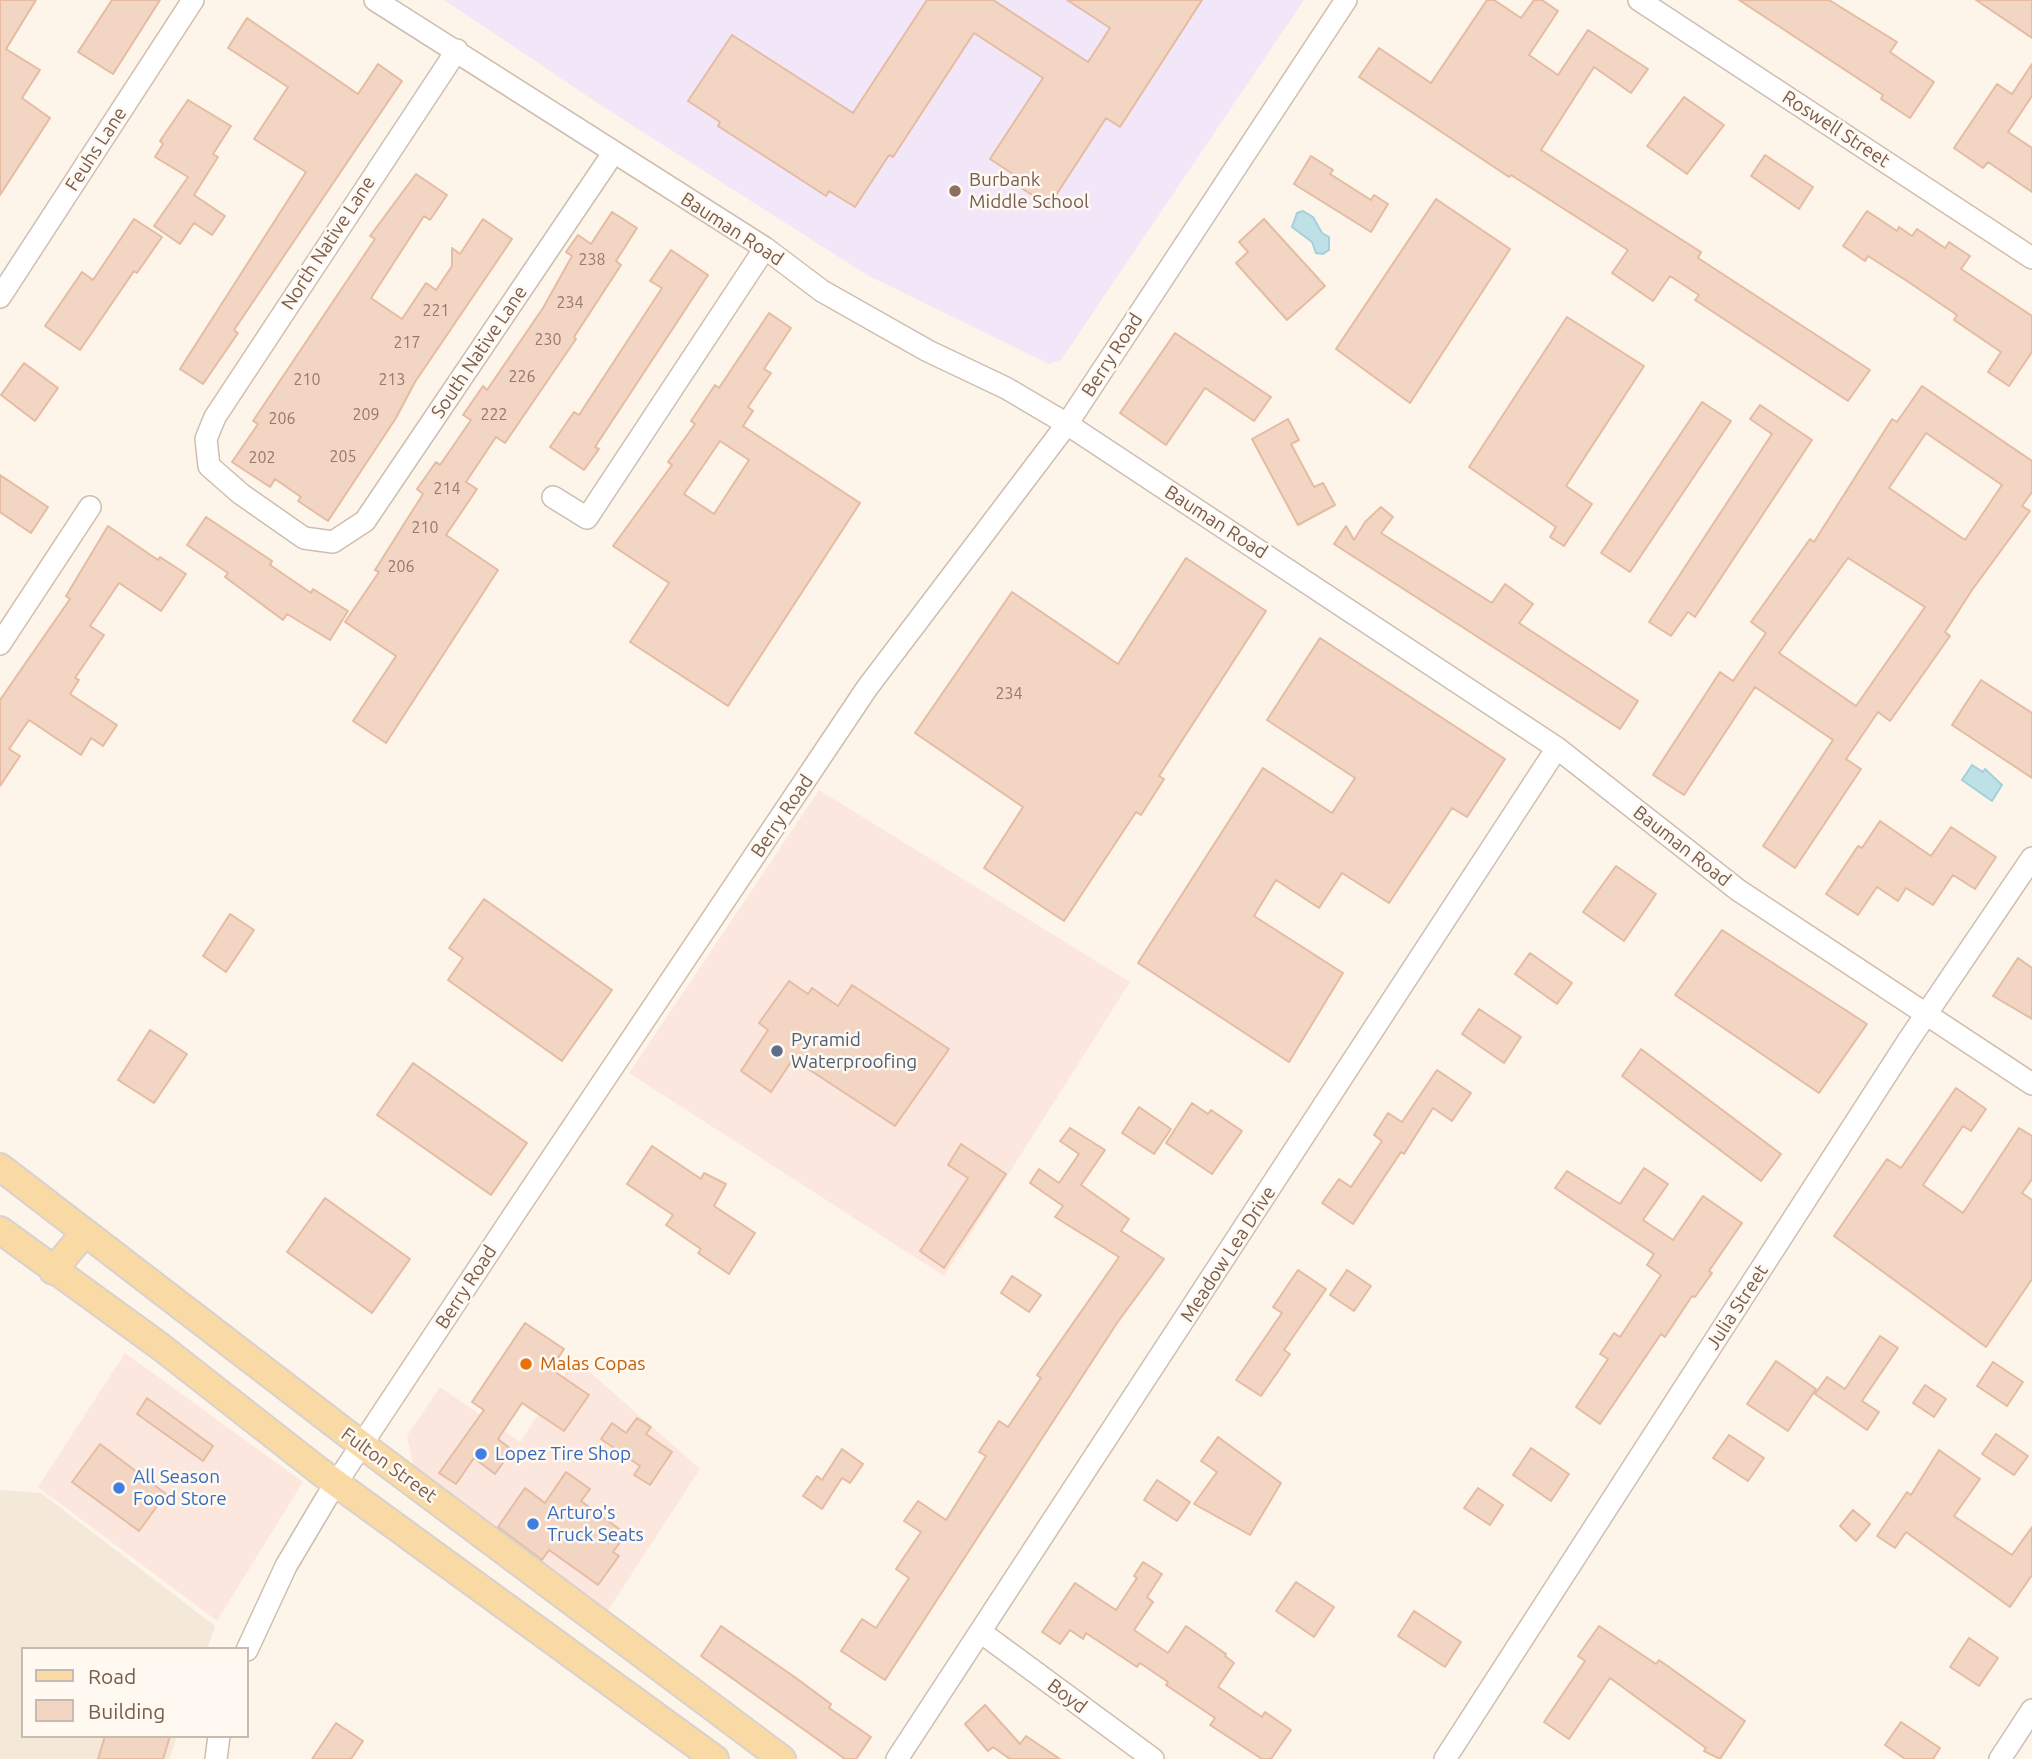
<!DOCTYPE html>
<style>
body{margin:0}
#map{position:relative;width:2032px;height:1759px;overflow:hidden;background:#fdf5ea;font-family:Ubuntu,sans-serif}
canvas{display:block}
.legend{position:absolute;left:21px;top:1647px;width:228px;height:91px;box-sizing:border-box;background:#fff9f1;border:2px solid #c9baaf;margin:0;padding:9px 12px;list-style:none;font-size:21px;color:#785c4d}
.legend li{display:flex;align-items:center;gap:14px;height:35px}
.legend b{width:35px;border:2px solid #c9baaf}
</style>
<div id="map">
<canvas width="2032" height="1759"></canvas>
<ul class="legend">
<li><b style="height:9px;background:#fadaa4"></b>Road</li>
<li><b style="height:19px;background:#f2d5c2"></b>Building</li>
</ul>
</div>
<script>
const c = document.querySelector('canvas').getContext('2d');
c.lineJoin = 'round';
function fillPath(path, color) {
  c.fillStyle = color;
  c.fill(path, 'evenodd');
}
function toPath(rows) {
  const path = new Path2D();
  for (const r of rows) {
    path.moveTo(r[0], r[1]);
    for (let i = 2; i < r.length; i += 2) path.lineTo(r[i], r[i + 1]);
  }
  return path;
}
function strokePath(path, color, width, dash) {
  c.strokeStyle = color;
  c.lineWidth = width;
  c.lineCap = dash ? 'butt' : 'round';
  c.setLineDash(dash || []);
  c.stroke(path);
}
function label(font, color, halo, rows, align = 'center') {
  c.font = font + ' Ubuntu,sans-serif';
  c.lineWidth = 5;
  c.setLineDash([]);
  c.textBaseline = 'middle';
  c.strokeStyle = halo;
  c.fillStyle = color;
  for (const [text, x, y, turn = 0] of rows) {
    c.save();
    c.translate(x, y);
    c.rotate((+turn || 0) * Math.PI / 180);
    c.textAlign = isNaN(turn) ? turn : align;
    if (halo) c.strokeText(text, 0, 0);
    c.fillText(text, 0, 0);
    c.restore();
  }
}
fillPath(toPath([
 [0,1490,41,1493,215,1626,207,1649,23,1649,23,1736,177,1736,169,1759,0,1759]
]), '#f4e8d9');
fillPath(toPath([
 [819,790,1130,982,944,1276,629,1073],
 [125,1353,303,1482,217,1621,38,1487],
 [575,1359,700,1469,607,1612,413,1464,407,1436,440,1387,520,1442]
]), '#fce7de');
fillPath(toPath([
 [444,0,1304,0,1061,360,1049,364,867,275,602,106]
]), '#f2e7f9');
const water = toPath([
 [1303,211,1313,217,1322,233,1329,237,1329,250,1323,254,1316,253,1312,242,1292,227,1297,213,1303,211],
 [1972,765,1983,772,1985,769,2002,785,1992,801,1962,780,1972,765]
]);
fillPath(water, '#bee1e7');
strokePath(water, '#a4d0d9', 2);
const building = toPath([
 [0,0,36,0,6,49,40,70,22,98,50,118,0,195,0,0],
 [112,0,160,0,113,74,78,52,112,0],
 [927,0,993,0,1088,62,1110,28,1067,0,1202,0,1120,127,1106,118,1049,206,1012,182,1016,176,990,159,1043,78,974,33,893,157,889,155,855,207,829,191,826,196,718,126,720,122,688,101,732,35,853,113,927,0],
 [1487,0,1494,0,1521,18,1534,0,1542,0,1558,11,1529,55,1558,75,1588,30,1648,69,1631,93,1594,67,1541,150,1701,252,1698,258,1870,370,1848,401,1695,300,1699,295,1670,276,1653,301,1612,273,1628,250,1511,175,1509,177,1359,77,1379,48,1431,83,1487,0],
 [1739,0,1829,0,1897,42,1890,52,1934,82,1910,118,1881,99,1883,95,1739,0],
 [1976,0,2032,0,2032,38,1976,0],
 [247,18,358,94,378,64,402,81,234,330,238,333,203,384,180,369,306,172,254,139,288,87,228,48,247,18],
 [2032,64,2032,96,2008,132,2032,148,2032,192,1988,162,1983,168,1954,148,1997,84,2012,94,2032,64],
 [1684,97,1724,125,1687,174,1647,146,1684,97],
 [188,100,231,126,213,154,218,157,194,195,225,216,212,235,194,223,180,244,154,226,188,177,155,157,163,144,160,141,188,100],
 [1765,155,1813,187,1799,209,1751,176,1765,155],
 [1311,156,1333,170,1330,174,1371,200,1374,195,1388,204,1371,232,1294,184,1311,156],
 [416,174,447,195,430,220,424,216,371,298,402,319,426,283,436,290,452,266,452,248,460,254,483,219,512,239,415,382,396,418,328,521,298,501,301,497,275,479,270,487,232,462,258,424,253,421,375,239,370,236,416,174],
 [1436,199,1510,249,1410,403,1336,349,1436,199],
 [1867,211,1897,231,1899,227,1912,236,1917,229,1945,248,1949,242,1970,256,1961,269,2032,316,2032,352,2009,386,1988,372,2001,352,1954,320,1957,315,1907,281,1868,256,1865,261,1843,246,1867,211],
 [612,212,637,228,616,261,621,265,574,337,576,339,505,443,496,437,466,482,477,489,446,535,498,570,386,743,353,721,396,656,345,622,379,572,375,570,423,494,417,489,436,462,440,465,471,420,463,415,483,386,487,390,543,308,572,256,566,252,578,235,591,244,612,212],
 [134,219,162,237,137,273,134,271,80,350,45,326,82,272,93,280,134,219],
 [1264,219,1325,286,1287,320,1236,263,1248,252,1239,242,1264,219],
 [671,250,708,275,595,447,599,449,584,470,550,447,574,412,579,415,662,288,650,281,671,250],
 [769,313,791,328,764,369,771,373,748,407,753,411,743,426,860,503,728,706,630,642,669,583,613,546,672,465,668,462,695,424,691,421,715,385,719,388,769,313],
 [720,441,749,460,714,514,684,494,720,441],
 [1567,317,1644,366,1566,486,1592,504,1564,546,1550,537,1556,527,1469,467,1567,317],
 [1175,333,1271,397,1254,421,1205,388,1166,445,1120,413,1175,333],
 [24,363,58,388,35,421,1,395,24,363],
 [1922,386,2032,461,2032,492,2022,506,2030,511,1972,590,1945,632,1950,636,1890,721,1878,712,1846,759,1861,769,1795,868,1763,846,1833,740,1755,687,1684,795,1653,775,1720,672,1733,681,1766,633,1751,622,1810,539,1814,542,1892,419,1897,422,1922,386],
 [1926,433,2002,485,1965,540,1889,488,1926,433],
 [1848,558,1925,607,1856,706,1779,653,1848,558],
 [1702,402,1731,421,1630,572,1601,553,1702,402],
 [1760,405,1812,440,1695,617,1688,612,1671,636,1649,622,1772,434,1750,419,1760,405],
 [1288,419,1299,440,1291,444,1314,487,1323,483,1335,505,1298,525,1252,439,1288,419],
 [0,475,48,507,31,533,0,512,0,475],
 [1381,507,1393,517,1381,533,1492,603,1505,584,1533,604,1519,623,1638,701,1620,729,1334,544,1346,526,1354,540,1365,522,1381,507],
 [206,517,272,561,270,565,311,593,313,589,348,611,330,640,287,614,283,620,225,577,228,573,187,545,206,517],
 [108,526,158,560,160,557,186,574,161,611,119,583,90,626,104,635,75,678,79,680,70,694,117,725,103,746,91,738,81,755,29,720,9,749,20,756,0,786,0,700,70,599,66,596,108,526],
 [1186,558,1266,611,1159,776,1164,779,1141,815,1136,812,1064,921,984,868,1023,807,915,733,1012,592,1118,664,1186,558],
 [1320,638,1505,759,1467,817,1452,808,1389,903,1342,873,1319,908,1276,880,1254,916,1343,973,1289,1062,1138,963,1263,768,1332,813,1355,778,1267,720,1320,638],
 [1981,680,2032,713,2032,778,1952,725,1981,680],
 [1880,821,1931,856,1951,827,1996,857,1975,889,1953,875,1933,905,1906,888,1898,901,1877,887,1858,915,1826,894,1858,846,1862,848,1880,821],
 [1616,866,1656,894,1624,941,1583,912,1616,866],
 [484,899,612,990,562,1061,448,980,463,958,449,948,484,899],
 [230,914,254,930,226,972,203,956,230,914],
 [1722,930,1867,1024,1819,1093,1675,995,1722,930],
 [1530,953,1572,983,1557,1004,1515,974,1530,953],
 [2018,958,2032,968,2032,1019,1993,996,2018,958],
 [789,981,808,994,812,988,838,1006,852,985,949,1049,895,1126,793,1059,771,1092,741,1071,768,1030,759,1023,789,981],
 [1479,1009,1521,1037,1504,1063,1462,1034,1479,1009],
 [150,1030,187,1054,154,1103,118,1080,150,1030],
 [1641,1049,1781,1154,1761,1181,1622,1076,1641,1049],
 [413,1063,527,1143,491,1195,377,1115,413,1063],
 [1437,1070,1471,1093,1452,1121,1433,1108,1404,1154,1401,1152,1353,1224,1322,1203,1339,1179,1351,1187,1382,1141,1374,1135,1388,1113,1402,1122,1437,1070],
 [1956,1088,1986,1109,1971,1131,1963,1126,1923,1185,1963,1213,2019,1128,2032,1136,2032,1179,2022,1193,2032,1200,2032,1279,1986,1347,1834,1236,1887,1159,1901,1168,1956,1088],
 [1192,1103,1208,1114,1211,1110,1242,1131,1212,1174,1166,1143,1192,1103],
 [1139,1107,1171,1129,1154,1154,1122,1133,1139,1107],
 [1070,1128,1105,1150,1081,1185,1129,1219,1121,1231,1164,1259,1117,1323,885,1680,841,1651,862,1619,876,1628,909,1578,896,1569,921,1532,904,1521,918,1501,946,1520,986,1456,979,1452,999,1421,1008,1427,1041,1378,1037,1375,1119,1257,1055,1217,1063,1206,1030,1183,1039,1169,1059,1183,1079,1154,1060,1141,1070,1128],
 [961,1144,1006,1174,944,1268,920,1251,968,1178,948,1165,961,1144],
 [652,1146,701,1179,704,1173,726,1184,714,1206,755,1233,729,1274,698,1253,701,1249,666,1225,673,1215,627,1184,652,1146],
 [1644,1168,1668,1184,1643,1220,1673,1240,1703,1196,1742,1223,1709,1271,1712,1273,1695,1297,1692,1296,1665,1337,1661,1334,1600,1424,1576,1407,1608,1359,1600,1354,1614,1333,1620,1337,1661,1275,1647,1265,1654,1254,1555,1188,1567,1171,1620,1204,1644,1168],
 [325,1198,410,1259,372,1313,287,1252,325,1198],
 [1298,1270,1326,1289,1284,1350,1290,1354,1261,1396,1236,1380,1282,1313,1273,1307,1298,1270],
 [1347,1270,1371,1286,1354,1311,1330,1295,1347,1270],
 [1012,1276,1041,1295,1029,1312,1001,1293,1012,1276],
 [525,1323,564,1349,551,1369,589,1395,564,1431,522,1403,498,1439,512,1450,495,1474,474,1458,456,1484,439,1473,484,1410,472,1402,525,1323],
 [1880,1336,1898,1348,1862,1401,1879,1412,1867,1430,1815,1394,1827,1377,1845,1389,1880,1336],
 [1776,1361,1816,1389,1788,1431,1747,1404,1776,1361],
 [1993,1362,2023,1382,2007,1406,1977,1386,1993,1362],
 [1925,1385,1946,1399,1934,1417,1913,1403,1925,1385],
 [147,1398,213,1446,203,1461,137,1414,147,1398],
 [637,1418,651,1427,646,1434,672,1452,650,1485,634,1475,640,1466,601,1439,612,1423,626,1433,637,1418],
 [1996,1434,2028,1456,2014,1475,1982,1454,1996,1434],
 [1729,1435,1764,1458,1748,1481,1713,1458,1729,1435],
 [1218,1437,1281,1483,1250,1535,1194,1504,1217,1472,1201,1461,1218,1437],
 [100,1444,166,1494,139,1531,72,1482,100,1444],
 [1531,1448,1569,1474,1551,1501,1513,1475,1531,1448],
 [842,1449,863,1464,850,1483,842,1478,822,1509,803,1496,817,1476,822,1480,842,1449],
 [1939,1450,1980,1479,1954,1516,2012,1555,2032,1527,2032,1575,2010,1607,1906,1532,1895,1548,1877,1536,1907,1492,1911,1495,1939,1450],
 [566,1472,590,1489,581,1501,626,1534,613,1552,619,1556,598,1585,549,1550,542,1560,498,1527,525,1488,545,1503,566,1472],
 [1157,1480,1190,1502,1177,1521,1144,1500,1157,1480],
 [1478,1488,1503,1505,1490,1525,1464,1508,1478,1488],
 [1853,1510,1870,1524,1856,1541,1840,1526,1853,1510],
 [1143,1562,1162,1574,1147,1597,1153,1602,1134,1630,1168,1653,1186,1626,1226,1654,1225,1656,1234,1663,1218,1687,1262,1717,1265,1712,1291,1730,1271,1759,1262,1759,1210,1725,1215,1718,1166,1685,1168,1682,1140,1663,1137,1667,1086,1633,1083,1639,1070,1630,1060,1644,1042,1632,1075,1583,1116,1610,1137,1578,1134,1576,1143,1562],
 [1296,1582,1334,1607,1314,1637,1276,1611,1296,1582],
 [1414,1611,1461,1642,1445,1667,1398,1636,1414,1611],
 [721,1626,796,1678,831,1704,829,1708,871,1737,856,1759,845,1759,701,1656,721,1626],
 [1599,1626,1656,1664,1659,1660,1745,1721,1720,1759,1704,1751,1706,1748,1610,1678,1569,1739,1544,1722,1585,1661,1578,1656,1599,1626],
 [1969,1638,1998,1658,1979,1686,1950,1667,1969,1638],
 [985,1705,1020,1744,1026,1736,1060,1759,1010,1759,993,1747,988,1751,965,1724,985,1705],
 [1901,1722,1940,1748,1933,1759,1905,1759,1885,1745,1901,1722],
 [336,1723,363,1741,351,1759,312,1759,336,1723],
 [105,1736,170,1736,163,1759,98,1759,105,1736]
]);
fillPath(building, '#f2d5c2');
strokePath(building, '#e5bca2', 2);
const minor = toPath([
 [375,0,765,248,822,291,928,351,1006,388,1067,424,1557,748,1738,890,2032,1084],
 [1639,0,2032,258],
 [457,50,215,417,206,439,209,466,241,494,304,538,333,542,365,521,614,152],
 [0,297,193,0],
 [553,497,587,518,765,248],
 [0,644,90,507],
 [982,1633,1153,1759],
 [247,1650,286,1566,327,1497,513,1216,867,688,1067,424,1346,0],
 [216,1759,219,1736],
 [897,1759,1557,748],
 [1445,1759,1908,1041,2032,858],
 [2000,1759,2032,1710]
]);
const major = toPath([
 [0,1167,345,1432,782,1759],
 [0,1230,161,1347,318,1470,715,1759],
 [53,1271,85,1232]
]);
strokePath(minor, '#cfbeaf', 24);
strokePath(major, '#d9d1cd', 30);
strokePath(minor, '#fff', 21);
strokePath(major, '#fadaa4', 26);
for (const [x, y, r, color] of [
 [955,191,7,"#8d6e63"],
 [777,1051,7,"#5c6f8a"],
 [526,1364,7,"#e8710a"],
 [481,1454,7,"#3f7fe0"],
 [119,1488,7,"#3f7fe0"],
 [533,1524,7,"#3f7fe0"]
]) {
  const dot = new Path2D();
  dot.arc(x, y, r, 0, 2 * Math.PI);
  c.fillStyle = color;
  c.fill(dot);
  strokePath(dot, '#fff9f1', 2.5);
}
label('16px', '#967a6a', null, [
 ["238",592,260],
 ["234",570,303],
 ["221",436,311],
 ["230",548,340],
 ["217",407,343],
 ["226",522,377],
 ["210",307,380],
 ["213",392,380],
 ["209",366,415],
 ["222",494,415],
 ["206",282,419],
 ["205",343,457],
 ["202",262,458],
 ["214",447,489],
 ["210",425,528],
 ["206",401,567],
 ["234",1009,694]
]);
label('19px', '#785c4d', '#fff9f1', [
 ["Roswell Street",1836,129,33],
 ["Feuhs Lane",96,149,-57],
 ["Bauman Road",732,229,33],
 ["North Native Lane",328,243,-57],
 ["South Native Lane",479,352,-56],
 ["Berry Road",1112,355,-57],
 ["Bauman Road",1216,522,33],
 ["Berry Road",782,816,-56],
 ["Bauman Road",1682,846,38],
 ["Meadow Lea Drive",1228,1254,-57],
 ["Berry Road",466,1287,-57],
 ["Julia Street",1737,1307,-57],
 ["Fulton Street",389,1465,36],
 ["Boyd",1067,1696,37]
]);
label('19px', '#785e54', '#fff9f1', [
 ["Burbank",969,180],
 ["Middle School",969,202]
], 'left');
label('19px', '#4e5e75', '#fff9f1', [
 ["Pyramid",791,1040],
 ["Waterproofing",791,1062]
], 'left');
label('19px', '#c56008', '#fff9f1', [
 ["Malas Copas",540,1364]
], 'left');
label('19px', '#366cbe', '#fff9f1', [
 ["Lopez Tire Shop",495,1454],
 ["All Season",133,1477],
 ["Food Store",133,1499],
 ["Arturo's",547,1513],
 ["Truck Seats",547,1535]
], 'left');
</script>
